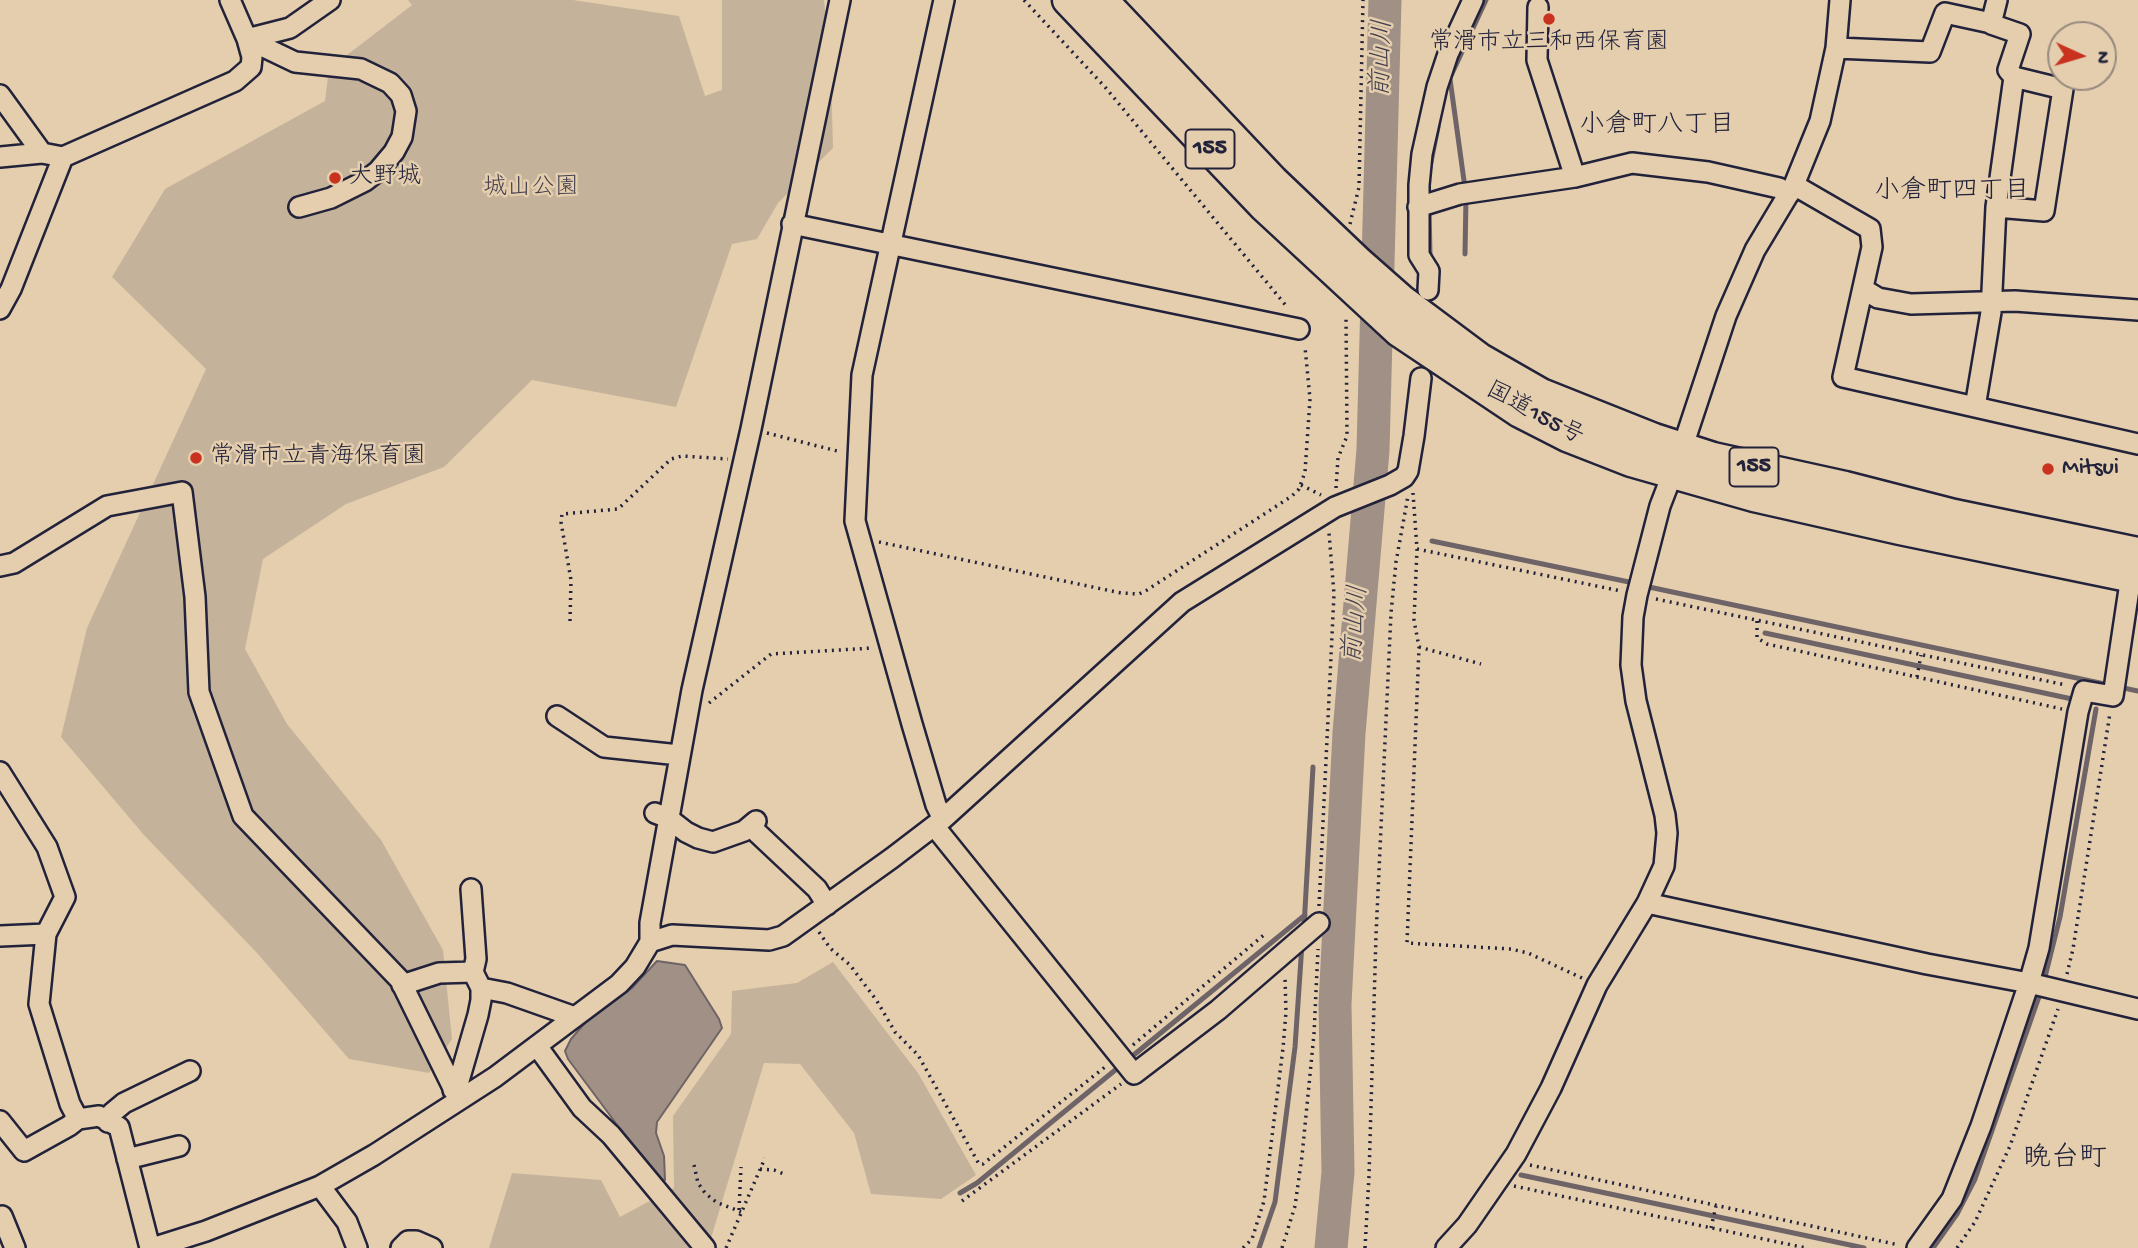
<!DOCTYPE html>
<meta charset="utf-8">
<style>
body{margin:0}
#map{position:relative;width:2138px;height:1248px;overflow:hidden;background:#e4cead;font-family:"Gochi Hand",sans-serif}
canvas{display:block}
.north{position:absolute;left:2047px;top:21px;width:70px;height:70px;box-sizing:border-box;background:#e4cead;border:2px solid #96897f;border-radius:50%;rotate:94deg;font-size:19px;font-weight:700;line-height:28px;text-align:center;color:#22223b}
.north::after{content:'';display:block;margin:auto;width:24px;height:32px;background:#c8321e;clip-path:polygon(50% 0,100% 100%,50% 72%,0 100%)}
</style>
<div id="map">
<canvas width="2138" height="1248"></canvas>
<div class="north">N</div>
</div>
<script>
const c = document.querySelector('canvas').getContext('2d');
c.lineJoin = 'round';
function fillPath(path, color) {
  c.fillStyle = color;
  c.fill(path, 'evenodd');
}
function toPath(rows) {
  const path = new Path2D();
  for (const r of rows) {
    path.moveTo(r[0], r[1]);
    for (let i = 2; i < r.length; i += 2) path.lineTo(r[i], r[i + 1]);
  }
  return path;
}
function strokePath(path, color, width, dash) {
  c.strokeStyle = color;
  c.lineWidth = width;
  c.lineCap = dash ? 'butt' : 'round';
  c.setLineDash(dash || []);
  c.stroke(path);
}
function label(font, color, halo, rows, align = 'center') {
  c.font = font + ' "Gochi Hand","Klee One",sans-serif';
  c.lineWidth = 5;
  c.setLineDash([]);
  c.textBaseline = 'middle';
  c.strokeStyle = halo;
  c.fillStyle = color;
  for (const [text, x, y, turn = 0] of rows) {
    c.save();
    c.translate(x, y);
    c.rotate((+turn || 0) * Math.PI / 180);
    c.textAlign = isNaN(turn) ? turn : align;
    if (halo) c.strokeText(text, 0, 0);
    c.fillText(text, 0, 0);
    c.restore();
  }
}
fillPath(toPath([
 [408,0,573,0,679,16,705,96,722,90,722,0,824,0,831,74,833,148,778,203,757,239,732,244,676,407,532,380,444,467,346,504,263,559,245,649,287,724,381,840,443,950,452,1039,429,1073,349,1059,257,953,144,835,61,737,87,628,206,369,112,277,165,189,325,101,329,69,412,5],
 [833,962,918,1073,976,1175,941,1199,871,1194,854,1133,800,1064,764,1063,708,1248,489,1248,512,1173,601,1180,620,1217,674,1188,673,1116,731,1034,732,991,797,983]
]), '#c5b29a');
const water = toPath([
 [657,961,685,965,719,1019,722,1028,657,1122,656,1133,664,1156,665,1180,659,1181,568,1059,565,1051,571,1039,585,1023,632,988,657,961]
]);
fillPath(water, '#a09085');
strokePath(water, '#6e6467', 2);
strokePath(toPath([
 [1450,79,1465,188],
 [1449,80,1486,0],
 [1429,172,1438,127],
 [1429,206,1430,256],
 [1465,254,1466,197],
 [1432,541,1629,582],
 [1649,587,2138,691],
 [1765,633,2072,699],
 [1304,927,1313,767],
 [2044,981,2060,917,2096,709],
 [1521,1175,1864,1248],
 [960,1193,977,1183,1305,915],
 [1259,1248,1275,1202,1295,1047,1302,944],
 [1933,1248,1957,1214,1975,1179,2041,991]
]), '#6e6467', 5);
strokePath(toPath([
 [1331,1248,1338,1172,1335,1004,1349,733,1373,450,1385,0]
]), '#a09085', 33);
const minor = toPath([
 [1538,7,1537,60,1575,177],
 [247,39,295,62,361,69,390,83,401,95,406,111,402,137,394,152,378,171,365,181,331,198,299,207],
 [247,39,290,28,330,0],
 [1836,48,1930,52,1945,13,1991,23],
 [0,95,42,153],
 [0,157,42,153,63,157,235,81,251,67,252,57,247,39,230,0],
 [1794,185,1870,229,1872,247,1843,377,2138,444],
 [1418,207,1460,194,1575,177,1632,163,1708,172,1779,188,1789,194],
 [1996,207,2044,211,2063,89,2014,77],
 [792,224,1299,329],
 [1863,289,1878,298,1911,304,2015,301,2138,310],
 [1428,290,1429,271,1419,255,1419,185,1422,154,1437,87,1448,54,1473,0],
 [0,309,11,289,63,157],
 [1975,407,1991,312,1996,207,2014,77,2008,70,2020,34,1991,24,1997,0],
 [0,566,14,563,107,506,182,492,195,597,199,692,243,816,400,980,459,1100],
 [557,716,604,747,679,755],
 [0,772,47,847,65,897,46,934,39,1004,70,1104,78,1119,99,1116,119,1127,150,1248],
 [655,813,668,818,686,832,698,838,713,842,744,831,756,821],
 [943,819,936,805,912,724,855,521,862,375,944,0],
 [751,827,817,889,827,905],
 [935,827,1134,1074,1218,1010,1319,923],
 [471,889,476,959,473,972],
 [1647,903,1927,964,2029,983,2138,1009],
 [0,936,46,934],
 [650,942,672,935,769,940,783,936,892,858,943,819,1182,602,1335,507,1390,485,1404,477,1408,471,1414,436,1421,378],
 [402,985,439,973,473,972,481,988],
 [537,1046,582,1108,611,1135,705,1248],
 [453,1090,458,1084,478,1015,481,1000,481,988,507,993,575,1017],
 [0,1121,24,1151,69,1126,78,1119],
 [108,1122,112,1113,124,1103,190,1071],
 [127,1159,179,1146],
 [320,1186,347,1222,357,1248],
 [2,1216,15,1248],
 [152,1248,206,1231,320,1186,374,1155,495,1077,619,984,635,967,650,942,650,923,692,690,751,429,840,0],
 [401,1248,408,1241,416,1241,432,1248],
 [1446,1248,1467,1225,1516,1154,1551,1088,1597,985,1647,903,1664,866,1667,833,1665,815,1636,701,1631,665,1633,617,1637,595,1660,506,1682,449,1726,316,1755,250,1794,185,1820,121,1836,48,1840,0],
 [1917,1248,1952,1199,1981,1126,2029,983,2039,948,2078,712,2084,691,2113,696,2131,576]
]);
const highway = toPath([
 [1068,0,1264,206,1399,331,1520,412,1567,436,1631,461,1754,496,1900,529,2138,578],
 [1102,0,1273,181,1359,263,1401,300,1480,359,1541,394,1654,439,1713,458,1845,487,1954,515,2138,553]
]);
strokePath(minor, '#22223b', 24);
strokePath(highway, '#22223b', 35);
strokePath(toPath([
 [1024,0,1105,87,1288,308],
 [1350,224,1359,187,1363,0],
 [767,433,841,452],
 [1301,485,1321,495],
 [1336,488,1338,458,1347,436,1346,315],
 [1413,493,1417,549,1414,620,1419,647,1407,943,1511,949,1528,953,1582,978],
 [879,542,1121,593,1139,594,1147,590,1292,496,1299,489,1305,472,1310,399,1305,347],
 [1417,549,1621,591],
 [1656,599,2066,685],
 [570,621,571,580,561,522,562,514,618,509,671,459,682,456,728,459],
 [1757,621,1757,638,1767,644,2062,709],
 [1419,647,1481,664],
 [1917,677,1921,655],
 [709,703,771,654,873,648],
 [1319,906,1334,594,1329,533],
 [819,932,830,948,850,965,877,1001,895,1032,918,1055,979,1164,983,1164,1105,1067],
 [2067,974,2073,949,2110,713],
 [1133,1045,1265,934],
 [694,1165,698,1183,705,1193,716,1202,741,1212],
 [1530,1165,1899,1245],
 [760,1169,774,1170,784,1174],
 [1514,1186,1806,1248],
 [962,1201,1121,1084],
 [739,1210,741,1167],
 [1711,1228,1716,1206],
 [726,1248,765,1158],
 [1243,1248,1252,1239,1264,1201,1283,1048,1286,1012,1285,977],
 [1282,1248,1295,1206,1302,1156,1314,1034,1318,949],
 [1365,1248,1369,1176,1376,935,1391,613,1396,562,1408,496],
 [1957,1248,1975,1222,2010,1146,2058,1009]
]), '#22223b', 3.5, [2, 5]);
strokePath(minor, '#e4cead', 19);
strokePath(highway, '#e4cead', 30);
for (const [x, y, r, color] of [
 [1549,19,7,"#c8321e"],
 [335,178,7,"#c8321e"],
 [196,458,7,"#c8321e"],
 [2048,469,7,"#c8321e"]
]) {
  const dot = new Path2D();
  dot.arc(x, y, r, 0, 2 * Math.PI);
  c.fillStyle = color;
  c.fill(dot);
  strokePath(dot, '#e4cead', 2.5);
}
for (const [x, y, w] of [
 [1210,149,49],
 [1754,467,49]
]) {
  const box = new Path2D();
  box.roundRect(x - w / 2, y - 19.5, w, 39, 5);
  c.fillStyle = '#e4cead';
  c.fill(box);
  strokePath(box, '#22223b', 2);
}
label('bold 23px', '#22223b', null, [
 ["155",1210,149],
 ["155",1754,467]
]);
label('24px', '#22223b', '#e4cead', [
 ["常滑市立三和西保育園",1549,44,"center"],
 ["大野城",349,178],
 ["常滑市立青海保育園",210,458],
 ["Mitsui",2062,469]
], 'left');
label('24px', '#433f4e', '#e4cead', [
 ["城山公園",531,189]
]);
label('24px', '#22223b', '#e4cead', [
 ["国道155号",1534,415,28]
]);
label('italic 26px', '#423e4e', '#e4cead', [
 ["前山川",1384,58,-88],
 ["前山川",1358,624,-85]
]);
label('26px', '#22223b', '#e4cead', [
 ["小倉町八丁目",1657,127],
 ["小倉町四丁目",1952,193]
]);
label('28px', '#22223b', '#e4cead', [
 ["晩台町",2065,1161]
]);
</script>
